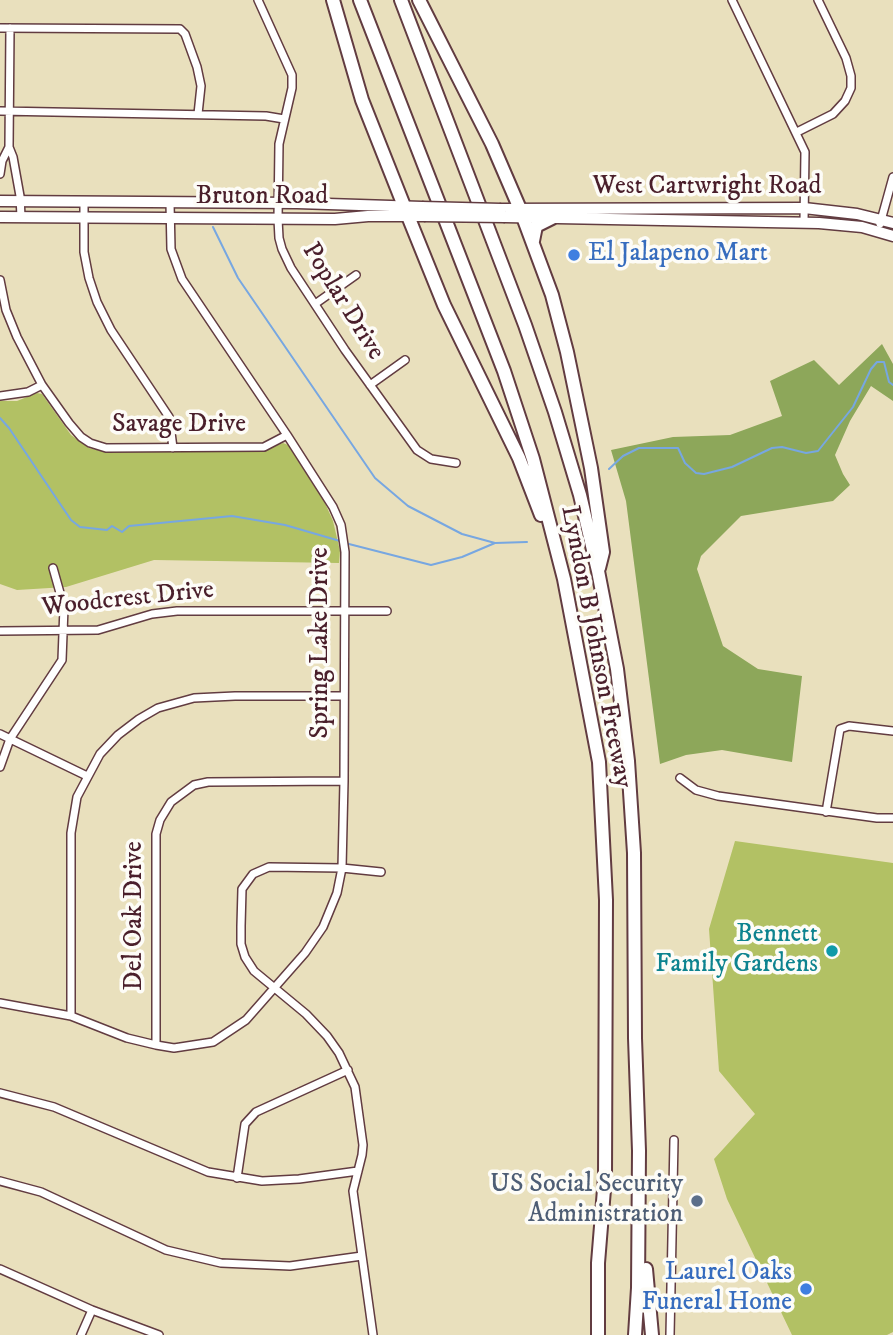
<!DOCTYPE html>
<style>
body{margin:0}
canvas{display:block;background:#e9e0bd}
</style>
<canvas width="893" height="1335"></canvas>
<script>
const c = document.querySelector('canvas').getContext('2d');
c.lineJoin = 'round';
function fillPath(path, color) {
  c.fillStyle = color;
  c.fill(path, 'evenodd');
}
function toPath(rows) {
  const path = new Path2D();
  for (const r of rows) {
    path.moveTo(r[0], r[1]);
    for (let i = 2; i < r.length; i += 2) path.lineTo(r[i], r[i + 1]);
  }
  return path;
}
function strokePath(path, color, width, dash) {
  c.strokeStyle = color;
  c.lineWidth = width;
  c.lineCap = dash ? 'butt' : 'round';
  c.setLineDash(dash || []);
  c.stroke(path);
}
function label(font, color, halo, rows, align = 'center') {
  c.font = font + ' "IM FELL DW Pica",serif';
  c.lineWidth = 7;
  c.setLineDash([]);
  c.textBaseline = 'middle';
  c.strokeStyle = halo;
  c.fillStyle = color;
  for (const [text, x, y, turn = 0] of rows) {
    c.save();
    c.translate(x, y);
    c.rotate((+turn || 0) * Math.PI / 180);
    c.textAlign = isNaN(turn) ? turn : align;
    if (halo) c.strokeText(text, 0, 0);
    c.fillText(text, 0, 0);
    c.restore();
  }
}
fillPath(toPath([
 [37,393,42,394,71,435,89,448,105,452,242,452,262,451,283,443,288,445,325,503,333,521,340,551,339,563,154,560,66,587,17,590,0,584,0,401,17,401],
 [735,841,893,863,893,1332,887,1335,792,1335,727,1199,714,1159,755,1114,719,1071,709,929]
]), '#b2c164');
fillPath(toPath([
 [882,344,893,364,893,401,871,386,850,421,835,455,843,474,850,485,833,501,741,516,701,556,697,569,723,646,758,669,802,676,792,762,722,750,686,755,660,764,626,501,611,450,673,437,730,435,782,416,770,381,814,360,839,385]
]), '#8da75a');
strokePath(toPath([
 [213,227,238,278,375,478,408,506,462,534,495,543,527,542],
 [0,418,9,428,71,520,80,527,107,530,112,526,122,532,129,526,232,516,285,525,340,541],
 [609,469,623,456,639,448,678,448,685,463,696,473,704,474,732,467,772,448,782,447,806,453,818,451,853,407,871,369,877,362,884,362,889,382,893,385],
 [345,543,431,565,462,557,495,543]
]), '#77a7e1', 2);
const minor = toPath([
 [258,0,292,75,292,88,279,144,278,219,279,238,282,249,291,268,345,350,417,450,431,459,456,463],
 [732,0,805,152,804,222],
 [0,28,180,29,185,34,197,67,201,86,198,114],
 [10,28,9,147,13,157,20,196,21,217],
 [0,111,266,116,284,119],
 [797,132,833,114,845,101,851,88,851,76,846,58,818,0],
 [0,174,2,161,9,147],
 [84,202,84,252,89,278,97,302,111,330,169,417,173,448],
 [880,224,893,177],
 [0,280,6,310,17,337,42,385,69,423,81,437,90,443,106,448,264,447,287,435],
 [315,304,356,275],
 [370,385,405,360],
 [0,396,28,392,42,385],
 [0,631,98,630,152,614,177,611,387,611],
 [0,734,87,776],
 [0,767,10,739,62,660,64,607,53,568],
 [680,778,696,790,718,796,877,818,893,818],
 [826,812,840,729,849,726,893,731],
 [0,1003,71,1016,127,1038,156,1045,174,1048,213,1042,246,1020,305,953,323,927,337,893,342,868,344,781,345,552,341,525,333,507,287,435,182,279,171,249,170,203],
 [71,1016,71,833,77,797,100,754,118,735,139,719,158,708,194,698,235,696,344,696],
 [156,1045,156,834,160,820,171,802,194,785,208,782,344,781],
 [0,1093,54,1107,208,1172,262,1181,299,1179,358,1171],
 [237,1178,245,1124,256,1112,348,1070],
 [0,1181,41,1192,166,1250,221,1263,290,1266,362,1256],
 [0,1269,92,1310,159,1335],
 [81,1335,92,1310],
 [373,1335,353,1191,362,1155,363,1145,355,1087,339,1053,327,1036,306,1014,254,971,245,957,241,944,241,926,242,889,253,874,269,867,342,868,381,872],
 [670,1335,674,1140]
]);
const secondary = toPath([
 [0,201,297,203,422,207],
 [501,209,804,208,857,214,893,223],
 [0,217,335,219,368,216,424,216],
 [505,217,819,223,862,227,893,236]
]);
const motorway = toPath([
 [333,0,362,100,408,216,444,305,519,458,541,515],
 [360,0,504,371,533,459,564,579,599,762,606,900,605,1177,598,1263,598,1335],
 [401,0,525,325,555,412,580,495,598,571,617,669,628,761,634,853,635,1038,639,1151,638,1288,635,1335],
 [419,0,492,144,520,209,552,295,567,352,591,468,603,552,599,568],
 [533,241,536,226,552,218],
 [646,1269,652,1335]
]);
strokePath(minor, '#623c41', 10);
strokePath(secondary, '#623c41', 13);
strokePath(motorway, '#623c41', 16);
strokePath(minor, '#fff', 7);
strokePath(secondary, '#fff', 10);
strokePath(motorway, '#fff', 12);
const secondaryBridge = toPath([
 [422,207,501,209],
 [424,216,505,217]
]);
strokePath(secondaryBridge, '#623c41', 13, []);
strokePath(secondaryBridge, '#fff', 10);
for (const [x, y, r, color] of [
 [574,255,7,"#3f7fe0"],
 [832,951,7,"#0f9aa8"],
 [697,1201,7,"#5c6f8a"],
 [806,1289,7,"#3f7fe0"]
]) {
  const dot = new Path2D();
  dot.arc(x, y, r, 0, 2 * Math.PI);
  c.fillStyle = color;
  c.fill(dot);
  strokePath(dot, '#fdfcf7', 2.5);
}
label('26px', '#4a1f2b', '#fdfcf7', [
 ["West Cartwright Road",707,188],
 ["Bruton Road",262,198],
 ["Poplar Drive",342,302,58],
 ["Savage Drive",179,426],
 ["Woodcrest Drive",128,600,-6],
 ["Spring Lake Drive",322,643,-90],
 ["Lyndon B Johnson Freeway",595,647,79],
 ["Del Oak Drive",136,916,-90]
]);
label('26px', '#366cbe', '#fdfcf7', [
 ["El Jalapeno Mart",588,255],
 ["Laurel Oaks",792,1274,"right"],
 ["Funeral Home",792,1304,"right"]
], 'left');
label('26px', '#0d838f', '#fdfcf7', [
 ["Bennett",818,936],
 ["Family Gardens",818,966]
], 'right');
label('26px', '#4e5e75', '#fdfcf7', [
 ["US Social Security",683,1186],
 ["Administration",683,1216]
], 'right');
</script>
